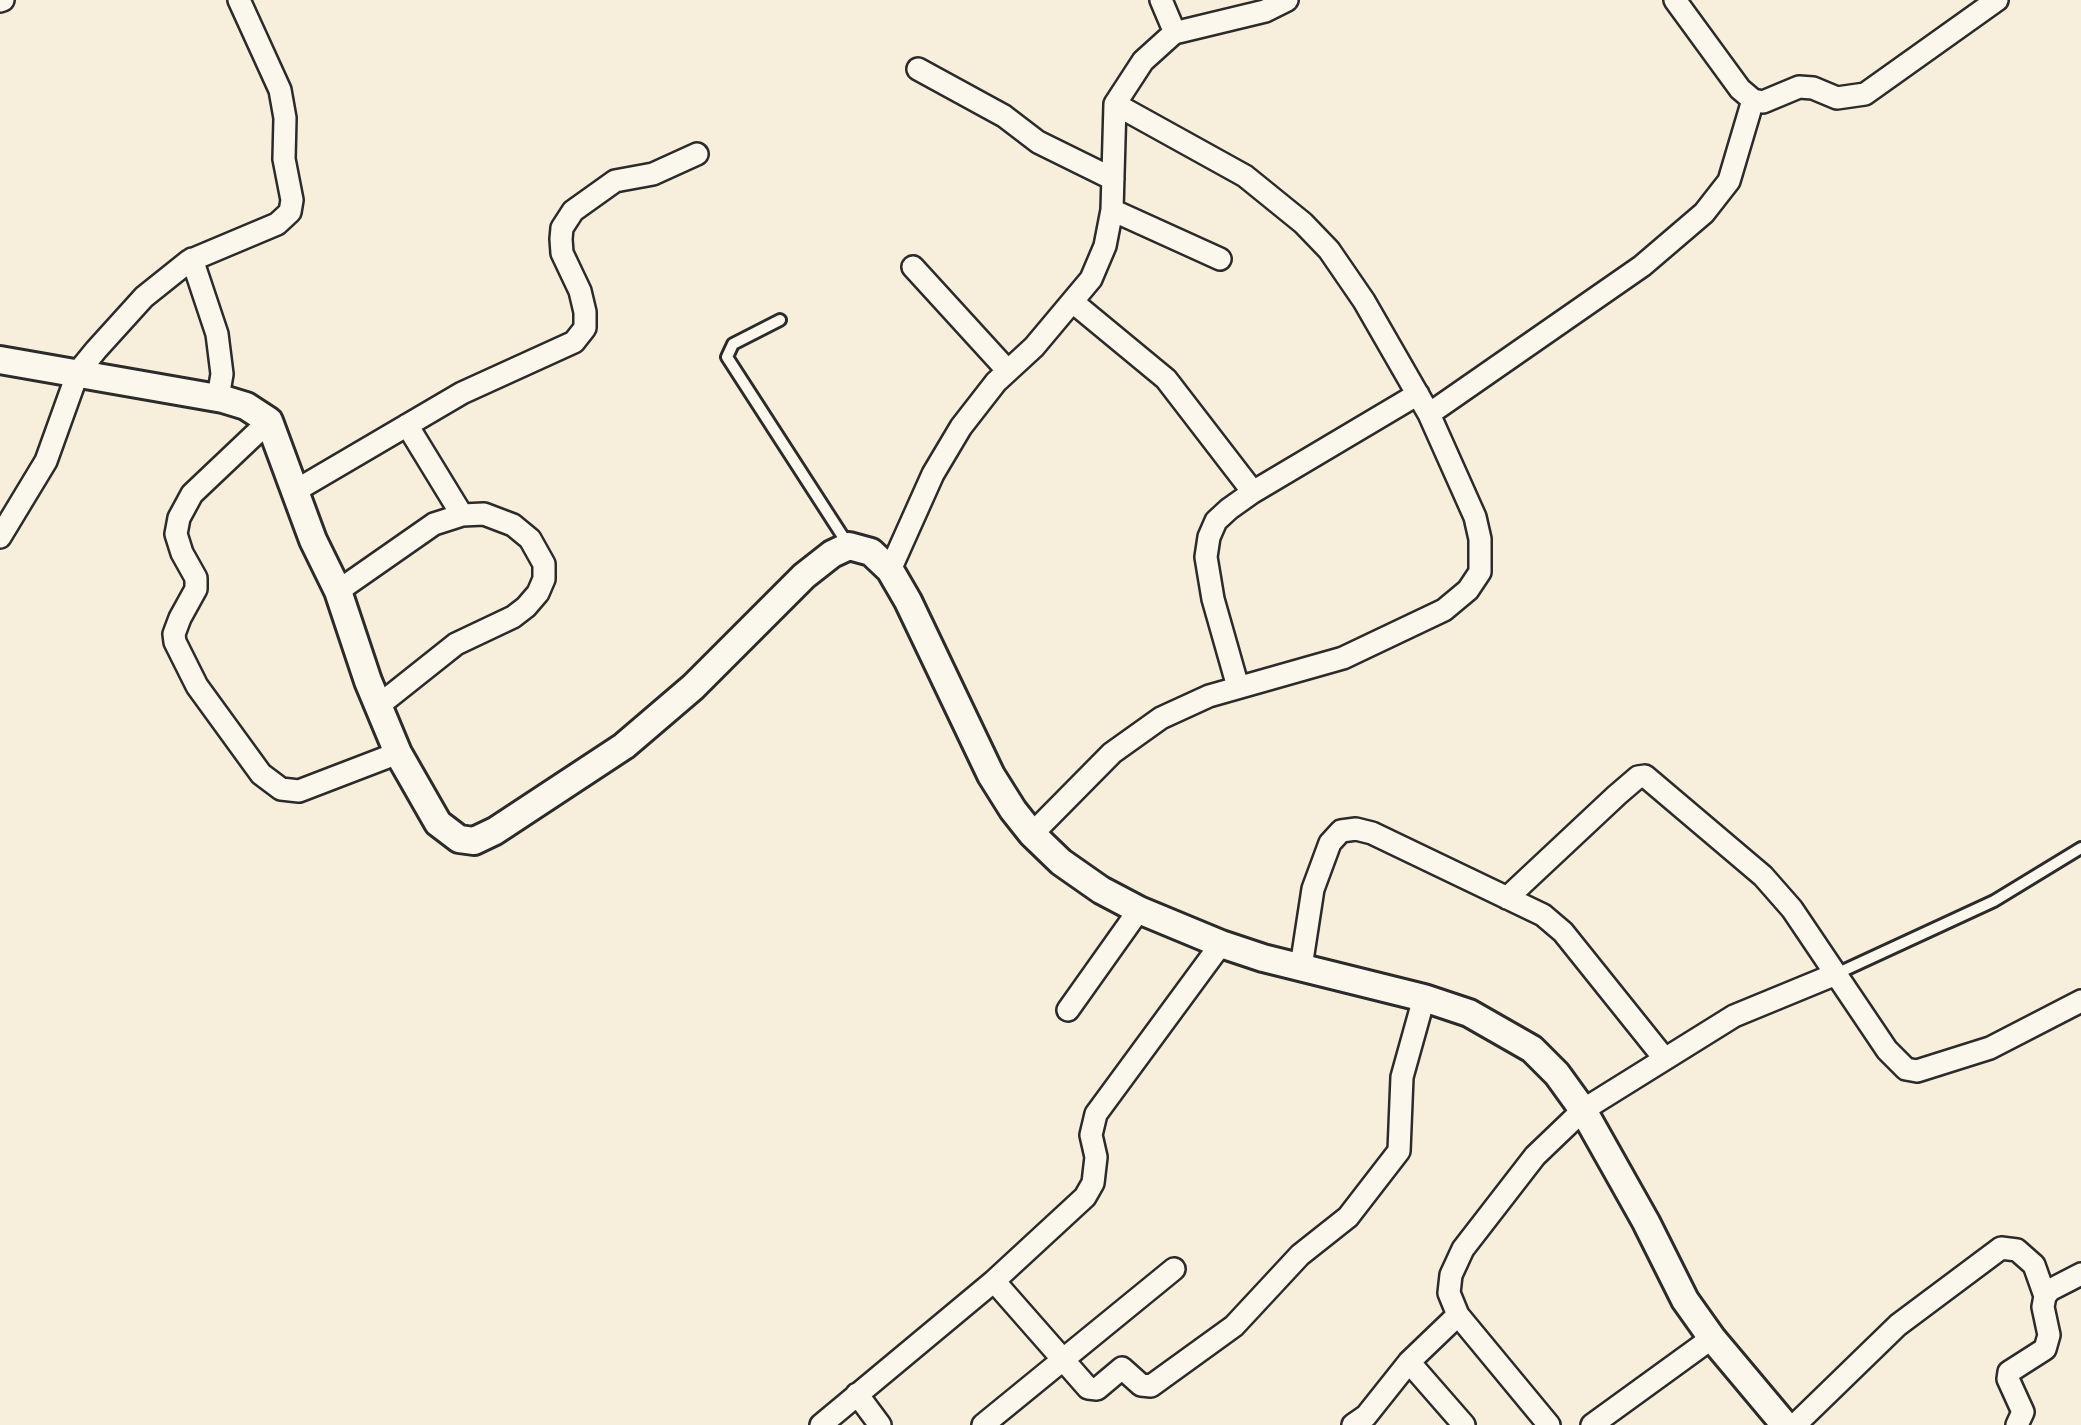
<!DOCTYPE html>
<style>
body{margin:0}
canvas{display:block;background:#f8eedc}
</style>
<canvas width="2081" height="1425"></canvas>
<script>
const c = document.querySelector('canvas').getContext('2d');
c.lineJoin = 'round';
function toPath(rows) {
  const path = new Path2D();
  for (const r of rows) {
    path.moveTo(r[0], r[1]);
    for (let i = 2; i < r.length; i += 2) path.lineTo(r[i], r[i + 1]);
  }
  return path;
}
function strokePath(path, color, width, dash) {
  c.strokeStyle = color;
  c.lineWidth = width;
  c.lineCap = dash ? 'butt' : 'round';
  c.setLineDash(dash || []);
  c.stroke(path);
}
const service = toPath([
 [780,320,733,344,727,357,849,546],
 [1836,974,1994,901,2081,848]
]);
const minor = toPath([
 [1161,0,1175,33],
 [1675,0,1740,89,1753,100,1763,102,1799,87,1813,88,1837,98,1865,94,1997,0],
 [0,1,3,0],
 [918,69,1004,116,1038,142,1113,179],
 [1112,210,1220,259],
 [192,259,217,334,222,374,218,398],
 [913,267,1008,371],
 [1074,303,1166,379,1253,492],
 [1429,414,1642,266,1704,213,1729,181,1753,100],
 [269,421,192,494,179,518,176,534,182,553,196,578,196,589,180,618,174,634,175,642,197,686,261,774,281,789,299,791,398,753],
 [407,425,462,515],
 [295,491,462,393,574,342,585,328,585,312,580,291,562,253,561,239,562,228,573,211,615,181,653,174,697,154],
 [0,537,46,461,78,372,96,350,144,297,189,261,277,224,290,212,292,200,284,159,285,118,280,90,239,0],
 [890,570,933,474,961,427,996,382,1034,347,1091,279,1105,246,1112,210,1115,104,1143,61,1174,33,1265,11,1287,0],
 [338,591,434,524,462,515,484,514,513,525,530,539,544,564,544,579,538,593,526,607,513,617,456,644,378,706],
 [1238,687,1213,599,1206,557,1209,537,1216,521,1229,509,1253,492,1418,394],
 [1032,834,1112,753,1161,718,1209,696,1343,658,1444,610,1468,590,1480,572,1480,539,1475,517,1429,414,1364,301,1329,250,1303,223,1245,176,1115,104],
 [1507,898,1617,795,1638,777,1645,776,1763,876,1792,909,1887,1050,1906,1069,1917,1071,1990,1048,2081,1001],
 [1301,967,1313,889,1330,843,1341,831,1356,829,1372,833,1543,915,1563,932,1664,1058],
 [1068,1010,1139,910],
 [994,1281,1088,1388,1097,1389,1122,1368,1141,1385,1151,1386,1234,1326,1300,1255,1348,1217,1399,1151,1402,1077,1424,998],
 [1409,1362,1464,1425],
 [857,1394,880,1425],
 [821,1425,994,1281,1085,1197,1093,1183,1096,1157,1091,1135,1096,1114,1221,944],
 [983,1425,1174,1269],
 [1353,1425,1366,1416,1409,1362,1458,1315],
 [1549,1425,1458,1315,1449,1293,1451,1275,1463,1249,1535,1156,1583,1110,1734,1016,1836,974],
 [1592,1425,1712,1338],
 [1795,1425,1898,1325,2001,1248,2017,1250,2034,1265,2045,1296],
 [2017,1425,2023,1412,2008,1379,2009,1372,2045,1349,2049,1335,2043,1307,2045,1296,2050,1290,2081,1274]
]);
const tertiary = toPath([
 [0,360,223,399,246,406,269,421,313,540,338,591,368,681,398,753,438,823,459,839,474,841,495,831,624,746,693,687,804,576,832,554,849,546,871,552,890,570,908,601,991,775,1013,810,1032,834,1061,862,1101,890,1139,910,1221,944,1263,958,1424,998,1469,1013,1532,1049,1557,1074,1583,1110,1646,1222,1685,1300,1712,1338,1785,1425]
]);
strokePath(service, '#2b2b2b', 16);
strokePath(minor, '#2b2b2b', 26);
strokePath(tertiary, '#2b2b2b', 32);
strokePath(service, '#fbf7ec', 10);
strokePath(minor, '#fbf7ec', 21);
strokePath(tertiary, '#fbf7ec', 26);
</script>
